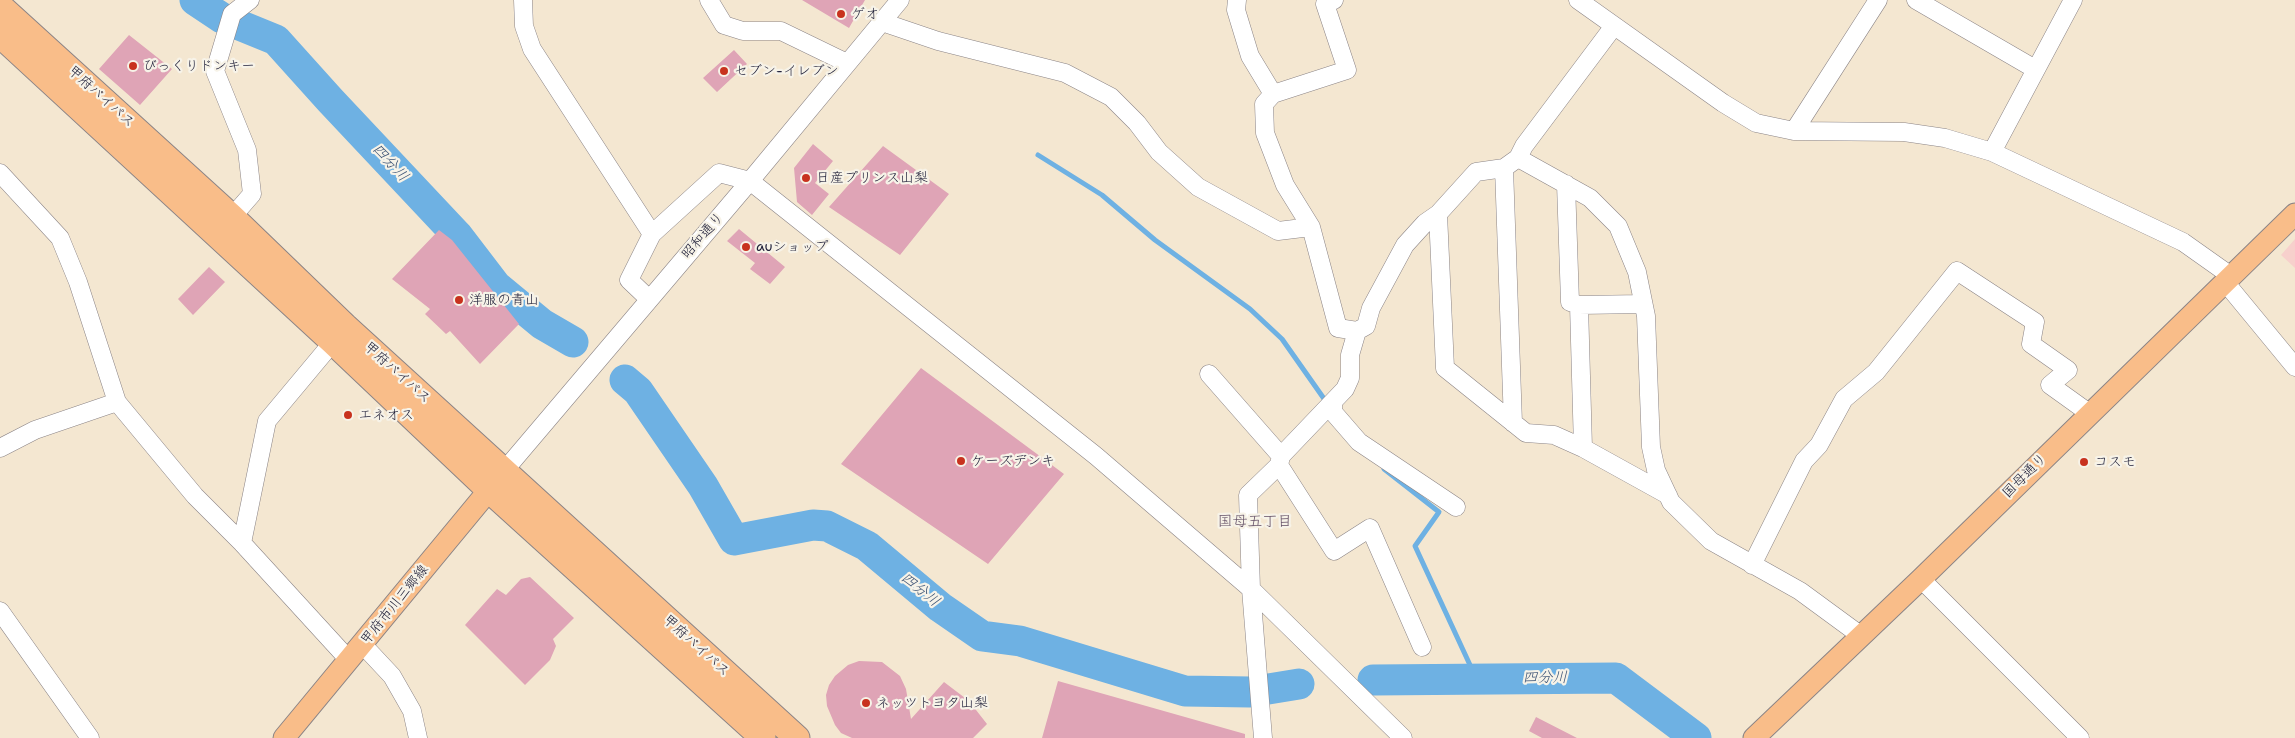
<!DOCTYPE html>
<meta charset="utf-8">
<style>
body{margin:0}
canvas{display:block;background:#f4e7d1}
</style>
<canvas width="2295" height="738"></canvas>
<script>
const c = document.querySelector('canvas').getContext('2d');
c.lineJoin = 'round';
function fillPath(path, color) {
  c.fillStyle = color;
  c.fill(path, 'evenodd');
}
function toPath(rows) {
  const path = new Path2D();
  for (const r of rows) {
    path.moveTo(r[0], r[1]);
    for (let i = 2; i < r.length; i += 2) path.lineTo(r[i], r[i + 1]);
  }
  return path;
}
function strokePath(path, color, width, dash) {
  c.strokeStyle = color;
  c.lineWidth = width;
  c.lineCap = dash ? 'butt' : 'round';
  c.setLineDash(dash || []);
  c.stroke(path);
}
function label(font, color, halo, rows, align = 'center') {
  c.font = font + ' "Shantell Sans","Klee One",sans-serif';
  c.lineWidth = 4.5;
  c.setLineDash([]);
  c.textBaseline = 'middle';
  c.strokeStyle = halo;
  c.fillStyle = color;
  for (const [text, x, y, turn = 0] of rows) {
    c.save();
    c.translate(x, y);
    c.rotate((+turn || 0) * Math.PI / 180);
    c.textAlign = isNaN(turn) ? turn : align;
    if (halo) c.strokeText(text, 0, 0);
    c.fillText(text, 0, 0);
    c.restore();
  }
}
fillPath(toPath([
 [2295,239,2295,268,2281,255]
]), '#f7d0cc');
strokePath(toPath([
 [1038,155,1102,195,1155,240,1250,309,1282,339,1327,403],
 [1384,469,1439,512,1415,546,1476,678]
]), '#6eb1e3', 5);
strokePath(toPath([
 [195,0,222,18,276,40,330,100,457,235,496,286,542,324,573,342],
 [625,380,638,391,703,486,734,540,813,525,827,526,867,546,940,607,982,636,1020,641,1185,691,1250,692,1299,684],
 [1373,680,1616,678,1696,738]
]), '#6eb1e3', 31);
fillPath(toPath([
 [802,0,865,0,849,28],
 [129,35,172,69,140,105,99,69],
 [734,50,747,64,717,92,703,78],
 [813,144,833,161,815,183,829,194,812,215,797,202,794,168],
 [883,146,949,194,900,255,829,207],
 [739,229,785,267,770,284,750,269,755,263,727,241],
 [439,230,452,240,519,324,480,364,450,331,446,334,425,314,430,309,392,279],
 [209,267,225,282,193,315,178,299],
 [921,368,1064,474,988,564,841,464],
 [530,577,574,618,553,639,556,646,550,660,525,685,465,625,497,589,506,595,521,579],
 [859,661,882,662,900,676,906,689,911,719,944,682,969,701,987,724,973,738,852,738,841,733,835,725,827,706,826,695,829,685,835,676,848,665],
 [1058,681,1245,734,1245,738,1042,738],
 [1536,717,1577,738,1542,738,1529,731]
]), '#dfa4b6');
const minor = toPath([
 [523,0,524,26,532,49,652,234],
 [709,0,724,25,743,31,781,31,847,63],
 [1237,0,1236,10,1250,56,1273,94],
 [1334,0,1325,4,1347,70,1273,94,1264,104,1265,133,1285,185,1311,227,1338,328,1357,331],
 [1578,0,1723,103,1756,123,1794,131,1904,132,1945,138,1992,152,2183,242,2231,276],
 [1916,0,2035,69],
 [882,22,938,41,1065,73,1111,97,1137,123,1159,152,1198,187,1278,231,1311,227],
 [1794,131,1878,0],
 [1992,152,2073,0],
 [1518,158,1590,198,1618,226,1637,272,1646,316,1651,447,1656,470,1671,502,1711,541,1800,591,1860,635],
 [1504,168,1513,423],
 [0,173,60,238,78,282,117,402,195,496,242,543,349,660],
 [1566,184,1570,302,1579,305,1583,448],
 [1438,214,1445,368,1526,433,1554,435,1583,448,1668,495],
 [232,217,252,194,247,150,215,71,232,14,250,0],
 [2225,282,2295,367],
 [649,299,629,280,652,234,719,173,750,181,1096,456,1251,589,1403,738],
 [1579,305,1643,304],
 [1209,374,1281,456],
 [1333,402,1333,412,1359,442,1456,507],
 [0,448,35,430,117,402],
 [1279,465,1334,551,1370,528,1422,647],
 [504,471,750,181,900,0],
 [242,543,267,421,333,342],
 [1752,565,1804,461,1819,445,1844,399,1876,372,1957,271,2035,322,2031,344,2068,370,2050,385,2089,413],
 [1921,579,2080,738],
 [0,611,90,738],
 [363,645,392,676,412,711,418,738],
 [1263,738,1251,589,1248,495,1279,465,1281,456,1345,389,1350,378,1350,355,1357,331,1366,326,1371,308,1405,245,1425,223,1438,214,1476,172,1504,168,1518,158,1524,146,1614,26]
]);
const major = toPath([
 [284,738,499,478],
 [1754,738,1921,579,2295,214]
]);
const highway = toPath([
 [0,6,232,217,345,326,797,738],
 [0,35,333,342,489,490,763,738]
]);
strokePath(minor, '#8b8486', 19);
strokePath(major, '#8b8486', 23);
strokePath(highway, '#8b8486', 27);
strokePath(minor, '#fff', 18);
strokePath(major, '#f9bd89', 21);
strokePath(highway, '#f9bd89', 25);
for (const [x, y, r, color] of [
 [841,14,5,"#c8321e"],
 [133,66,5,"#c8321e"],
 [724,71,5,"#c8321e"],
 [806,178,5,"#c8321e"],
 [746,247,5,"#c8321e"],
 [459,300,5,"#c8321e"],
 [348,415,5,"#c8321e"],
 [961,461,5,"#c8321e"],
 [2084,462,5,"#c8321e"],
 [866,703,5,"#c8321e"]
]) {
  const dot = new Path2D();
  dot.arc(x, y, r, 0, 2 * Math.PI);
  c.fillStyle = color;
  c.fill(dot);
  strokePath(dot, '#f7f3e8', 2);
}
label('14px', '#22223b', '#f7f3e8', [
 ["ゲオ",851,14],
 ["びっくりドンキー",143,66],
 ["セブン-イレブン",734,71],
 ["日産プリンス山梨",816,178],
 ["auショップ",756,247],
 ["洋服の青山",469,300],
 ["エネオス",358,415],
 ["ケーズデンキ",971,461],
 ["コスモ",2094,462],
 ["ネッツトヨタ山梨",876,703]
], 'left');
label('14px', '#22223b', '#f7f3e8', [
 ["甲府バイパス",101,97,42],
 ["昭和通り",703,236,-49],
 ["甲府バイパス",397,373,42],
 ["国母通り",2025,476,-45],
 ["甲府市川三郷線",395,605,-51],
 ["甲府バイパス",696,646,42]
]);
label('italic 15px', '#3d5476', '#f7f3e8', [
 ["四分川",390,163,47],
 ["四分川",920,590,39],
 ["四分川",1545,678]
]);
label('15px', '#645066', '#f7f3e8', [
 ["国母五丁目",1255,522]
]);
</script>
